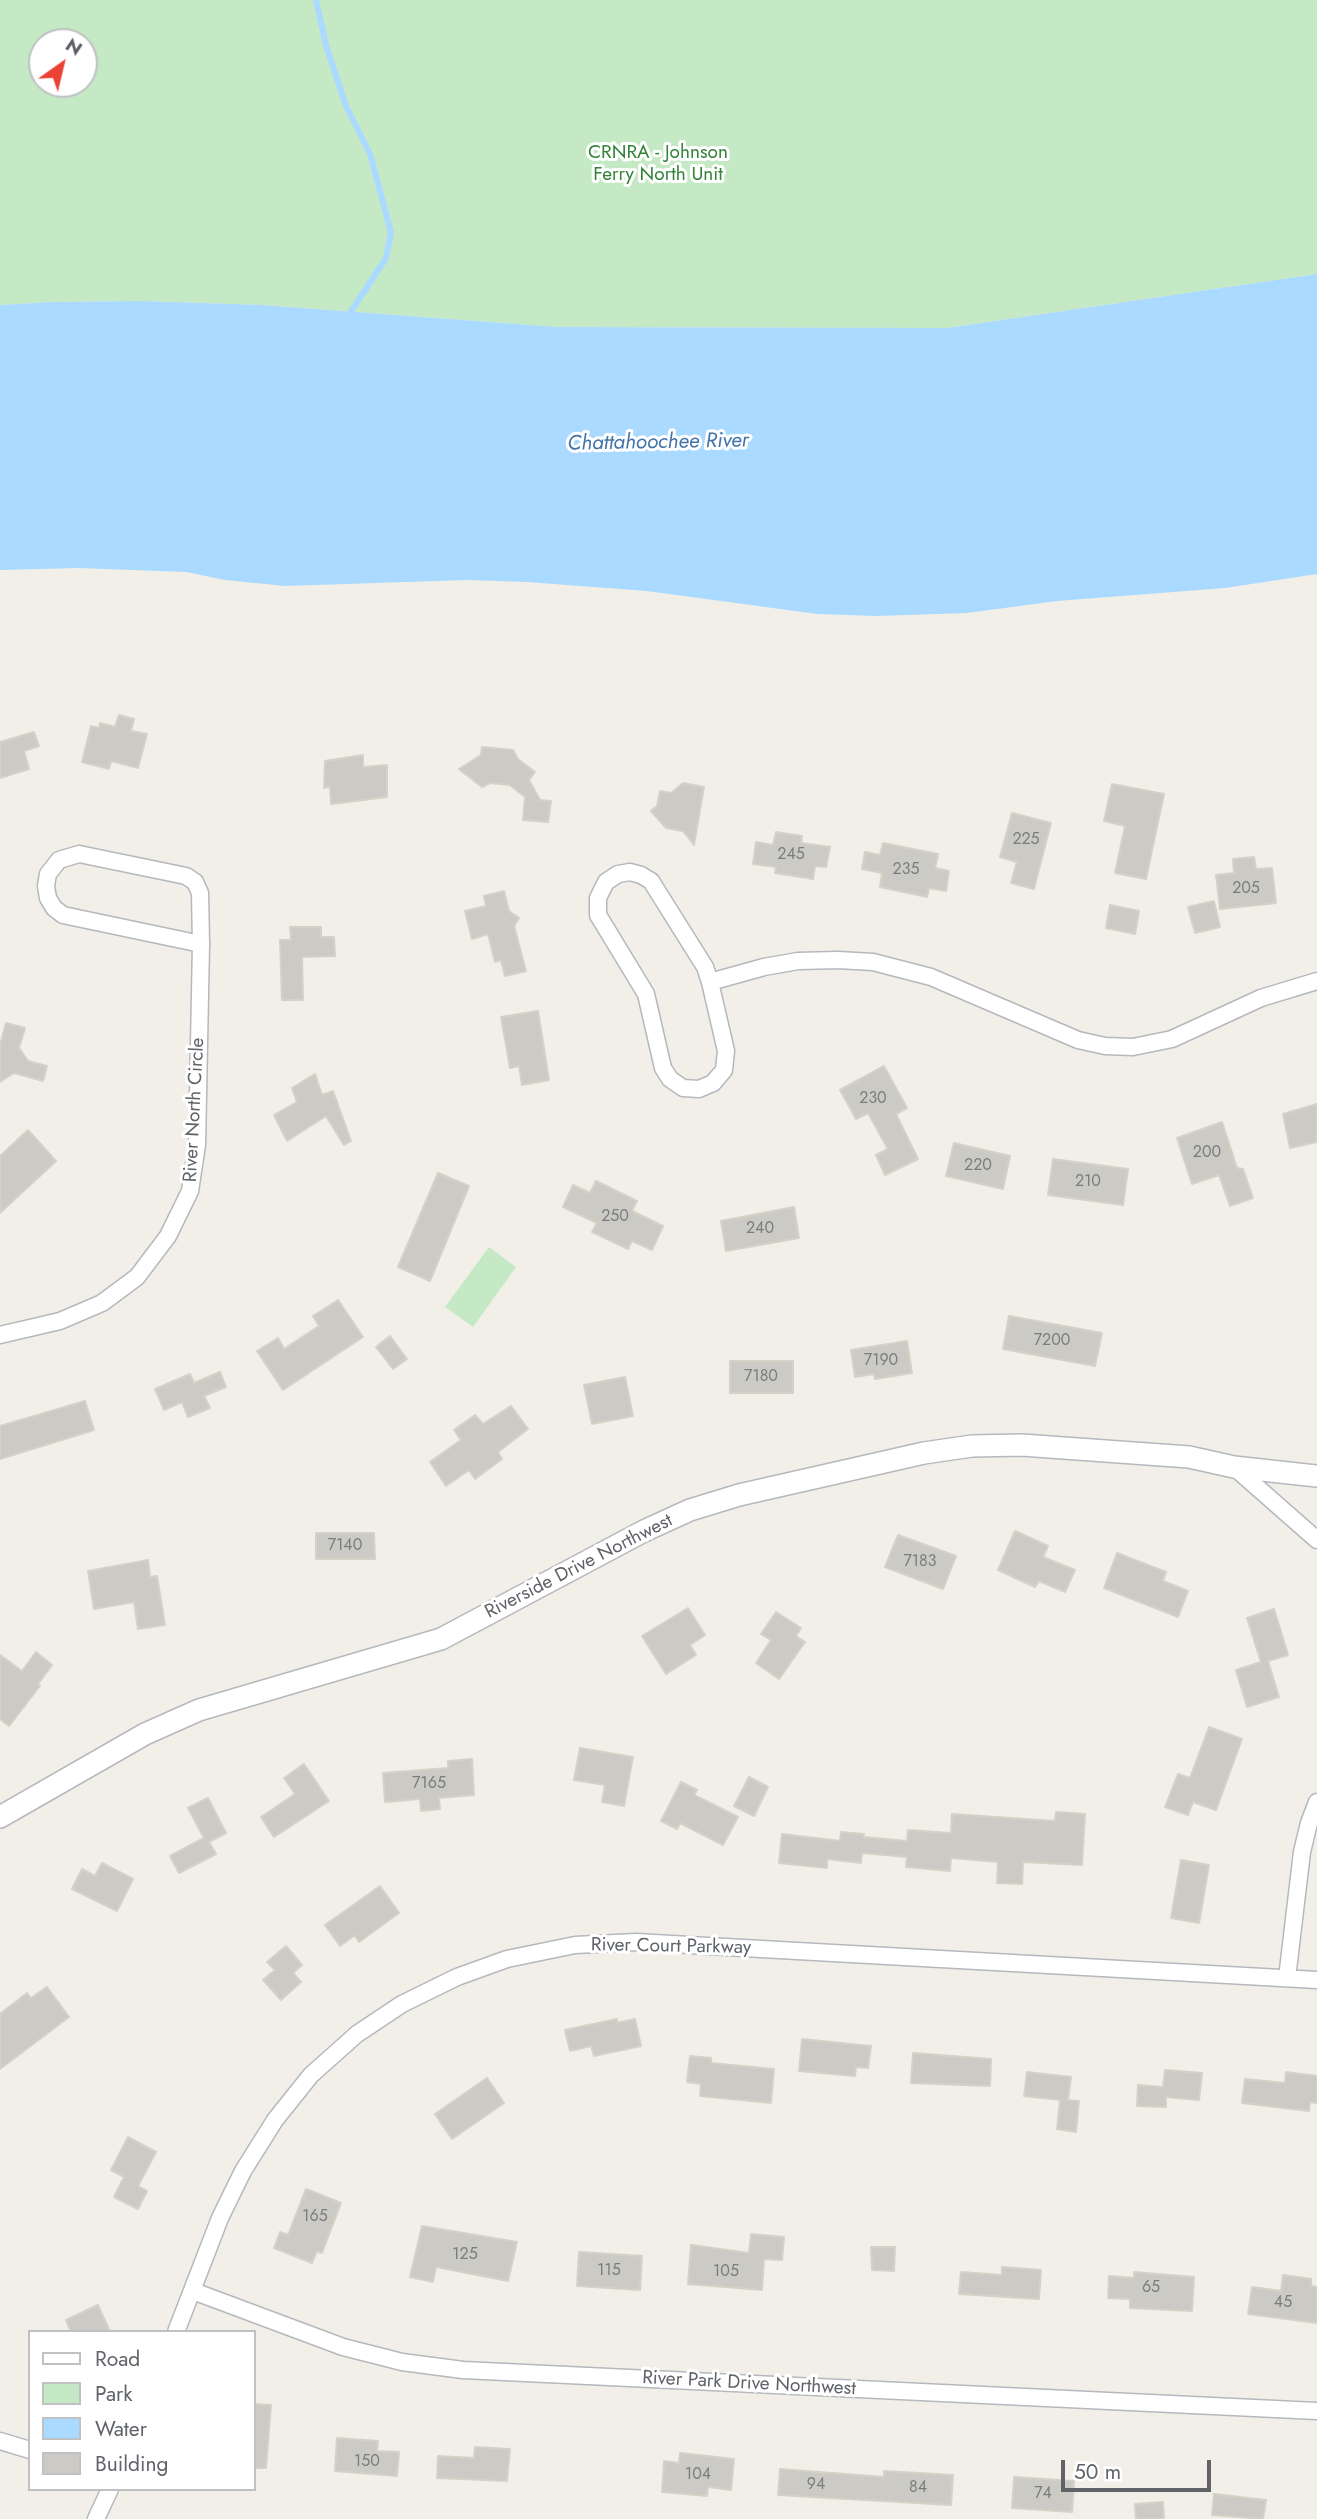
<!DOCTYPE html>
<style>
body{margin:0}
#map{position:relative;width:1317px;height:2519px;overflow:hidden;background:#f1efe8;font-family:Jost,sans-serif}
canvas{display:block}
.legend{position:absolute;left:28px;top:2330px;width:228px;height:161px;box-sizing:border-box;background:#fff;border:2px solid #bfc1c3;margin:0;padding:9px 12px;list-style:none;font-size:21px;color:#5f6368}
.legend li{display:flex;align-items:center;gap:14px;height:35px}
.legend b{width:35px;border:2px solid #bfc1c3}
.north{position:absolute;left:28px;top:28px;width:70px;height:70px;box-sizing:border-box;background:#fff;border:2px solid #bfc1c3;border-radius:50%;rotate:34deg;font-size:19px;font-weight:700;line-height:28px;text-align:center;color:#5f6368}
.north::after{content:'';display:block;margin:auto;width:24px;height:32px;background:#ea4335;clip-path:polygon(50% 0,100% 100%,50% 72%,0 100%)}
.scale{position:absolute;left:1061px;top:2460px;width:150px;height:32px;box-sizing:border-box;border:4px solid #5f6368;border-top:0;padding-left:9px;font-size:21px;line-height:24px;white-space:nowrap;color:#5f6368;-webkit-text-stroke:5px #fff;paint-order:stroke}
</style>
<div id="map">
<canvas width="1317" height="2519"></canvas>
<ul class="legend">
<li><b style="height:9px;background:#fff"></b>Road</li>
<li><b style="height:19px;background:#c5e8c5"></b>Park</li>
<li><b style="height:19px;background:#aadaff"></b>Water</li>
<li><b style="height:19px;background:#cccac5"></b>Building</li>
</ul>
<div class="north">N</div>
<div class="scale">50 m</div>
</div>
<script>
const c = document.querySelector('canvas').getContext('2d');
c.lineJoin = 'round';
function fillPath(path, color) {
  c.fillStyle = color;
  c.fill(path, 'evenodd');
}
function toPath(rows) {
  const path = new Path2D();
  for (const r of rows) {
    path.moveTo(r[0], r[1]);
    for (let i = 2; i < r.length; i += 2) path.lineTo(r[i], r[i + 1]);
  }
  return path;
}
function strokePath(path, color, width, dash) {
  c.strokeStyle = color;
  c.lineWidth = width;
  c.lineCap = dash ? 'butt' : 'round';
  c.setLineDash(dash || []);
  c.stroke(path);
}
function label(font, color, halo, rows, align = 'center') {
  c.font = font + ' Jost,sans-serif';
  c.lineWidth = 6;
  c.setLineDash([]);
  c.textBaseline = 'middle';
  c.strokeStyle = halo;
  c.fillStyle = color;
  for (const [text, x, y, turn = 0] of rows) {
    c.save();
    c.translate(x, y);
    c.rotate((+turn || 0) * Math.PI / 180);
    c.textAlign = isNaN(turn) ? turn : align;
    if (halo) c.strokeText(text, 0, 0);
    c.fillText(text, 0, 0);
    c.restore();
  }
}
fillPath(toPath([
 [0,0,1317,0,1317,274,947,328,557,327,262,305,142,301,51,302,0,305],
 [42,42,84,42,84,84,42,84],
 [489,1247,516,1267,473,1327,445,1307]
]), '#c5e8c5');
fillPath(toPath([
 [1317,274,1317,574,1225,588,1057,601,967,613,877,616,817,614,647,591,527,582,466,580,285,586,225,580,186,572,79,568,0,570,0,305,51,302,142,301,262,305,557,327,947,328]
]), '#aadaff');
strokePath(toPath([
 [316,0,326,45,346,106,370,154,391,232,386,258,348,316]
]), '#aadaff', 6);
const building = toPath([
 [119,715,134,719,131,731,147,734,138,768,111,761,109,769,82,762,91,726,99,728,100,723,115,727,119,715],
 [34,732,39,746,24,751,29,769,0,778,0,742,34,732],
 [482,747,513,750,518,759,535,772,529,780,540,800,551,801,548,822,523,820,525,797,510,785,490,783,482,787,459,769,481,755,482,747],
 [363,755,363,767,387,765,387,797,331,804,330,786,324,788,325,761,363,755],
 [683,783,704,787,694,845,683,831,666,828,651,811,657,806,660,791,671,793,683,783],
 [1112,784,1164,794,1146,879,1115,873,1125,826,1104,821,1112,784],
 [1012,813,1051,823,1034,889,1011,883,1017,862,1000,857,1012,813],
 [776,832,802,836,801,843,830,847,826,867,815,866,813,879,775,873,776,867,753,864,756,842,773,845,776,832],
 [883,843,938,854,935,868,949,871,946,891,929,888,927,897,880,887,882,873,862,869,865,852,880,855,883,843],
 [1254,857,1256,869,1272,868,1276,903,1220,909,1216,875,1234,873,1233,859,1254,857],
 [504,891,509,911,519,918,514,926,526,971,505,976,501,960,495,962,488,934,472,939,465,911,486,906,484,896,504,891],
 [1214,901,1220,927,1195,933,1188,907,1214,901],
 [1110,905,1139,911,1135,934,1106,928,1110,905],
 [290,927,321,927,321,937,334,937,335,956,302,957,303,1000,282,1000,280,940,291,940,290,927],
 [538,1011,549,1080,522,1085,519,1066,510,1068,501,1017,538,1011],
 [6,1023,25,1028,19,1048,28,1061,47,1066,43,1081,14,1073,0,1082,0,1045,6,1023],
 [884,1066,907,1108,896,1114,918,1159,885,1175,876,1155,888,1149,868,1113,856,1119,840,1090,884,1066],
 [315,1074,322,1095,333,1091,351,1141,344,1145,326,1116,287,1141,274,1115,297,1102,292,1088,315,1074],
 [1317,1104,1317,1142,1290,1148,1283,1114,1317,1104],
 [1222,1122,1237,1168,1243,1169,1253,1198,1230,1206,1219,1175,1192,1184,1177,1138,1222,1122],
 [28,1130,56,1161,0,1213,0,1156,28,1130],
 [954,1143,1010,1156,1003,1189,946,1176,954,1143],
 [1053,1159,1128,1169,1123,1205,1048,1195,1053,1159],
 [438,1173,469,1186,430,1281,398,1267,438,1173],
 [596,1181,637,1201,632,1211,663,1226,652,1250,632,1241,628,1249,592,1232,597,1223,563,1207,573,1185,590,1193,596,1181],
 [794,1207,799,1238,726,1251,721,1221,794,1207],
 [338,1300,363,1337,283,1390,257,1351,278,1338,284,1349,319,1326,313,1316,338,1300],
 [1009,1316,1102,1333,1095,1366,1003,1349,1009,1316],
 [390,1336,407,1359,393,1369,376,1347,390,1336],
 [907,1341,912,1373,875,1379,874,1374,855,1377,851,1350,907,1341],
 [730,1361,793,1361,793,1393,730,1393,730,1361],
 [220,1372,226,1387,204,1396,210,1408,188,1417,182,1402,164,1410,155,1389,190,1374,194,1383,220,1372],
 [625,1377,633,1416,592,1424,584,1385,625,1377],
 [85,1401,94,1430,0,1459,0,1426,85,1401],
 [511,1406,528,1429,498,1452,502,1459,475,1479,469,1470,446,1486,430,1462,461,1440,454,1430,475,1415,483,1424,511,1406],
 [1015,1531,1048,1546,1043,1557,1075,1570,1065,1592,1039,1581,1035,1587,998,1570,1015,1531],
 [316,1533,374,1533,375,1559,316,1559,316,1533],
 [898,1535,956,1556,943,1589,885,1567,898,1535],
 [1117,1553,1166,1572,1163,1581,1188,1591,1178,1617,1104,1588,1117,1553],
 [148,1560,150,1577,157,1576,165,1625,138,1629,134,1602,94,1609,88,1571,148,1560],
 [688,1608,705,1635,690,1645,696,1655,666,1674,642,1636,688,1608],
 [1274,1609,1288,1655,1268,1661,1279,1697,1247,1707,1236,1670,1261,1662,1247,1618,1274,1609],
 [776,1612,801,1628,796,1636,805,1642,779,1679,756,1663,771,1640,761,1634,776,1612],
 [36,1652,52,1665,38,1684,40,1686,9,1726,0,1719,0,1655,22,1671,36,1652],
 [1209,1727,1242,1739,1216,1810,1193,1802,1188,1815,1165,1807,1178,1774,1190,1778,1209,1727],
 [580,1748,633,1757,624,1806,602,1802,605,1785,574,1780,580,1748],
 [472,1759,474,1795,439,1798,440,1809,421,1811,420,1799,385,1802,383,1773,448,1768,448,1761,472,1759],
 [304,1764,329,1801,274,1837,261,1817,295,1794,284,1778,304,1764],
 [749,1777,768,1787,754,1816,734,1806,749,1777],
 [681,1782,697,1790,694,1795,738,1817,723,1845,680,1823,677,1829,661,1821,681,1782],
 [208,1798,226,1833,209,1842,216,1854,179,1873,170,1856,204,1838,188,1808,208,1798],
 [1056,1812,1085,1814,1082,1865,1023,1862,1022,1884,997,1883,998,1862,951,1858,950,1871,906,1867,907,1857,862,1853,861,1863,827,1859,827,1868,779,1863,782,1834,840,1841,841,1832,864,1834,863,1837,907,1841,908,1830,951,1833,952,1814,1055,1821,1056,1812],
 [1181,1860,1209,1865,1199,1923,1171,1918,1181,1860],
 [102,1863,133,1879,117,1911,72,1889,82,1869,95,1876,102,1863],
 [380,1886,399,1913,359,1942,355,1935,340,1946,325,1925,380,1886],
 [286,1946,302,1965,293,1973,301,1982,281,2000,263,1980,275,1970,267,1962,286,1946],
 [47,1987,69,2017,0,2069,0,2014,27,1993,31,1998,47,1987],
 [617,2019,617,2023,635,2019,641,2046,594,2056,591,2046,570,2051,565,2030,617,2019],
 [802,2039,871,2046,868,2068,856,2067,855,2076,799,2071,802,2039],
 [913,2053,991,2059,990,2086,911,2083,913,2053],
 [690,2056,711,2058,711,2063,774,2069,771,2103,700,2096,701,2084,687,2082,690,2056],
 [1165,2070,1202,2073,1199,2100,1166,2097,1166,2107,1137,2106,1138,2085,1163,2087,1165,2070],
 [1027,2072,1071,2077,1068,2100,1079,2101,1076,2132,1057,2129,1060,2100,1024,2096,1027,2072],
 [1286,2072,1317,2076,1317,2103,1310,2102,1309,2111,1242,2103,1245,2079,1285,2083,1286,2072],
 [487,2078,504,2103,452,2139,435,2114,487,2078],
 [128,2137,156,2152,138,2186,147,2191,138,2209,114,2197,124,2177,111,2170,128,2137],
 [306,2189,341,2203,322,2253,317,2251,312,2263,274,2248,280,2232,288,2235,306,2189],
 [422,2226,517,2242,508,2281,436,2267,433,2282,410,2277,422,2226],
 [751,2234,784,2237,782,2260,764,2259,762,2290,688,2284,691,2245,749,2253,751,2234],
 [871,2247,895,2247,894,2271,872,2270,871,2247],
 [579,2252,642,2256,640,2290,577,2286,579,2252],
 [1002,2267,1041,2270,1039,2299,959,2294,961,2272,1002,2275,1002,2267],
 [1134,2272,1194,2277,1192,2311,1130,2308,1130,2299,1108,2298,1109,2276,1134,2278,1134,2272],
 [1283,2275,1311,2279,1311,2286,1317,2287,1317,2323,1248,2314,1252,2287,1281,2291,1283,2275],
 [98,2305,110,2332,71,2332,66,2320,98,2305],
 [254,2404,271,2405,266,2468,254,2468,254,2404],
 [337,2438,378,2441,377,2451,399,2452,397,2476,335,2471,337,2438],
 [475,2447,510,2449,507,2481,437,2478,438,2456,474,2458,475,2447],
 [680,2453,734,2459,731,2490,708,2487,707,2496,662,2492,664,2461,679,2463,680,2453],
 [780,2469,884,2477,884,2471,953,2475,951,2505,778,2495,780,2469],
 [1014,2477,1074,2481,1072,2512,1012,2508,1014,2477],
 [1214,2494,1266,2500,1263,2519,1212,2515,1214,2494],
 [1163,2502,1164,2519,1136,2519,1135,2504,1163,2502]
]);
fillPath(building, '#cccac5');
strokePath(building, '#d6d1c6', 2);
const minor = toPath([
 [79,854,186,876,195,882,200,893,201,944,63,915,54,908,48,898,46,886,48,874,59,860,79,854],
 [630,872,641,875,651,881,705,967,710,982,726,1051,724,1070,713,1083,699,1089,683,1088,670,1079,663,1068,646,994,598,915,598,898,606,882,618,874,630,872],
 [710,982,764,967,798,961,838,960,873,962,931,977,1078,1040,1105,1046,1133,1047,1172,1039,1261,998,1317,981],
 [0,1335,60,1321,102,1303,137,1277,168,1236,190,1191,197,1145,201,944],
 [1234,1467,1317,1540],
 [1287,1978,1302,1852,1309,1823,1317,1802],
 [193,2291,343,2347,402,2362,463,2370,1317,2411],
 [176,2332,220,2218,243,2171,275,2120,311,2075,357,2034,402,2004,457,1977,507,1959,575,1945,636,1942,1317,1980],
 [0,2441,30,2450],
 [96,2519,110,2489]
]);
const tertiary = toPath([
 [0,1817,145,1734,199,1710,441,1639,644,1531,690,1510,739,1495,924,1453,972,1446,1022,1445,1189,1457,1234,1467,1317,1476]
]);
strokePath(minor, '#b5b8bc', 19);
strokePath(tertiary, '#b5b8bc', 24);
strokePath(minor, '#fff', 16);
strokePath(tertiary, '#fff', 21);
label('16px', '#7a7d7f', null, [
 ["225",1026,840],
 ["245",791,855],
 ["235",906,870],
 ["205",1246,889],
 ["230",873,1099],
 ["200",1207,1153],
 ["220",978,1166],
 ["210",1088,1182],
 ["250",615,1217],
 ["240",760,1229],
 ["7200",1052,1341],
 ["7190",881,1361],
 ["7180",761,1377],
 ["7140",345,1546],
 ["7183",920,1562],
 ["7165",429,1784],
 ["165",315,2217],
 ["125",465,2255],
 ["115",609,2271],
 ["105",726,2272],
 ["65",1151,2288],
 ["45",1283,2303],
 ["150",367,2462],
 ["104",698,2475],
 ["94",816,2485],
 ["84",918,2488],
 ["74",1043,2494]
]);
label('19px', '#348238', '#fff', [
 ["CRNRA - Johnson",658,153],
 ["Ferry North Unit",658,175]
]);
label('19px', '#5f6368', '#fff', [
 ["River North Circle",195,1110,-87],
 ["Riverside Drive Northwest",579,1567,-27],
 ["River Court Parkway",671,1947,1],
 ["River Park Drive Northwest",749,2384,3]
]);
label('italic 21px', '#4174aa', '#fff', [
 ["Chattahoochee River",658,443,-1]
]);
</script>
